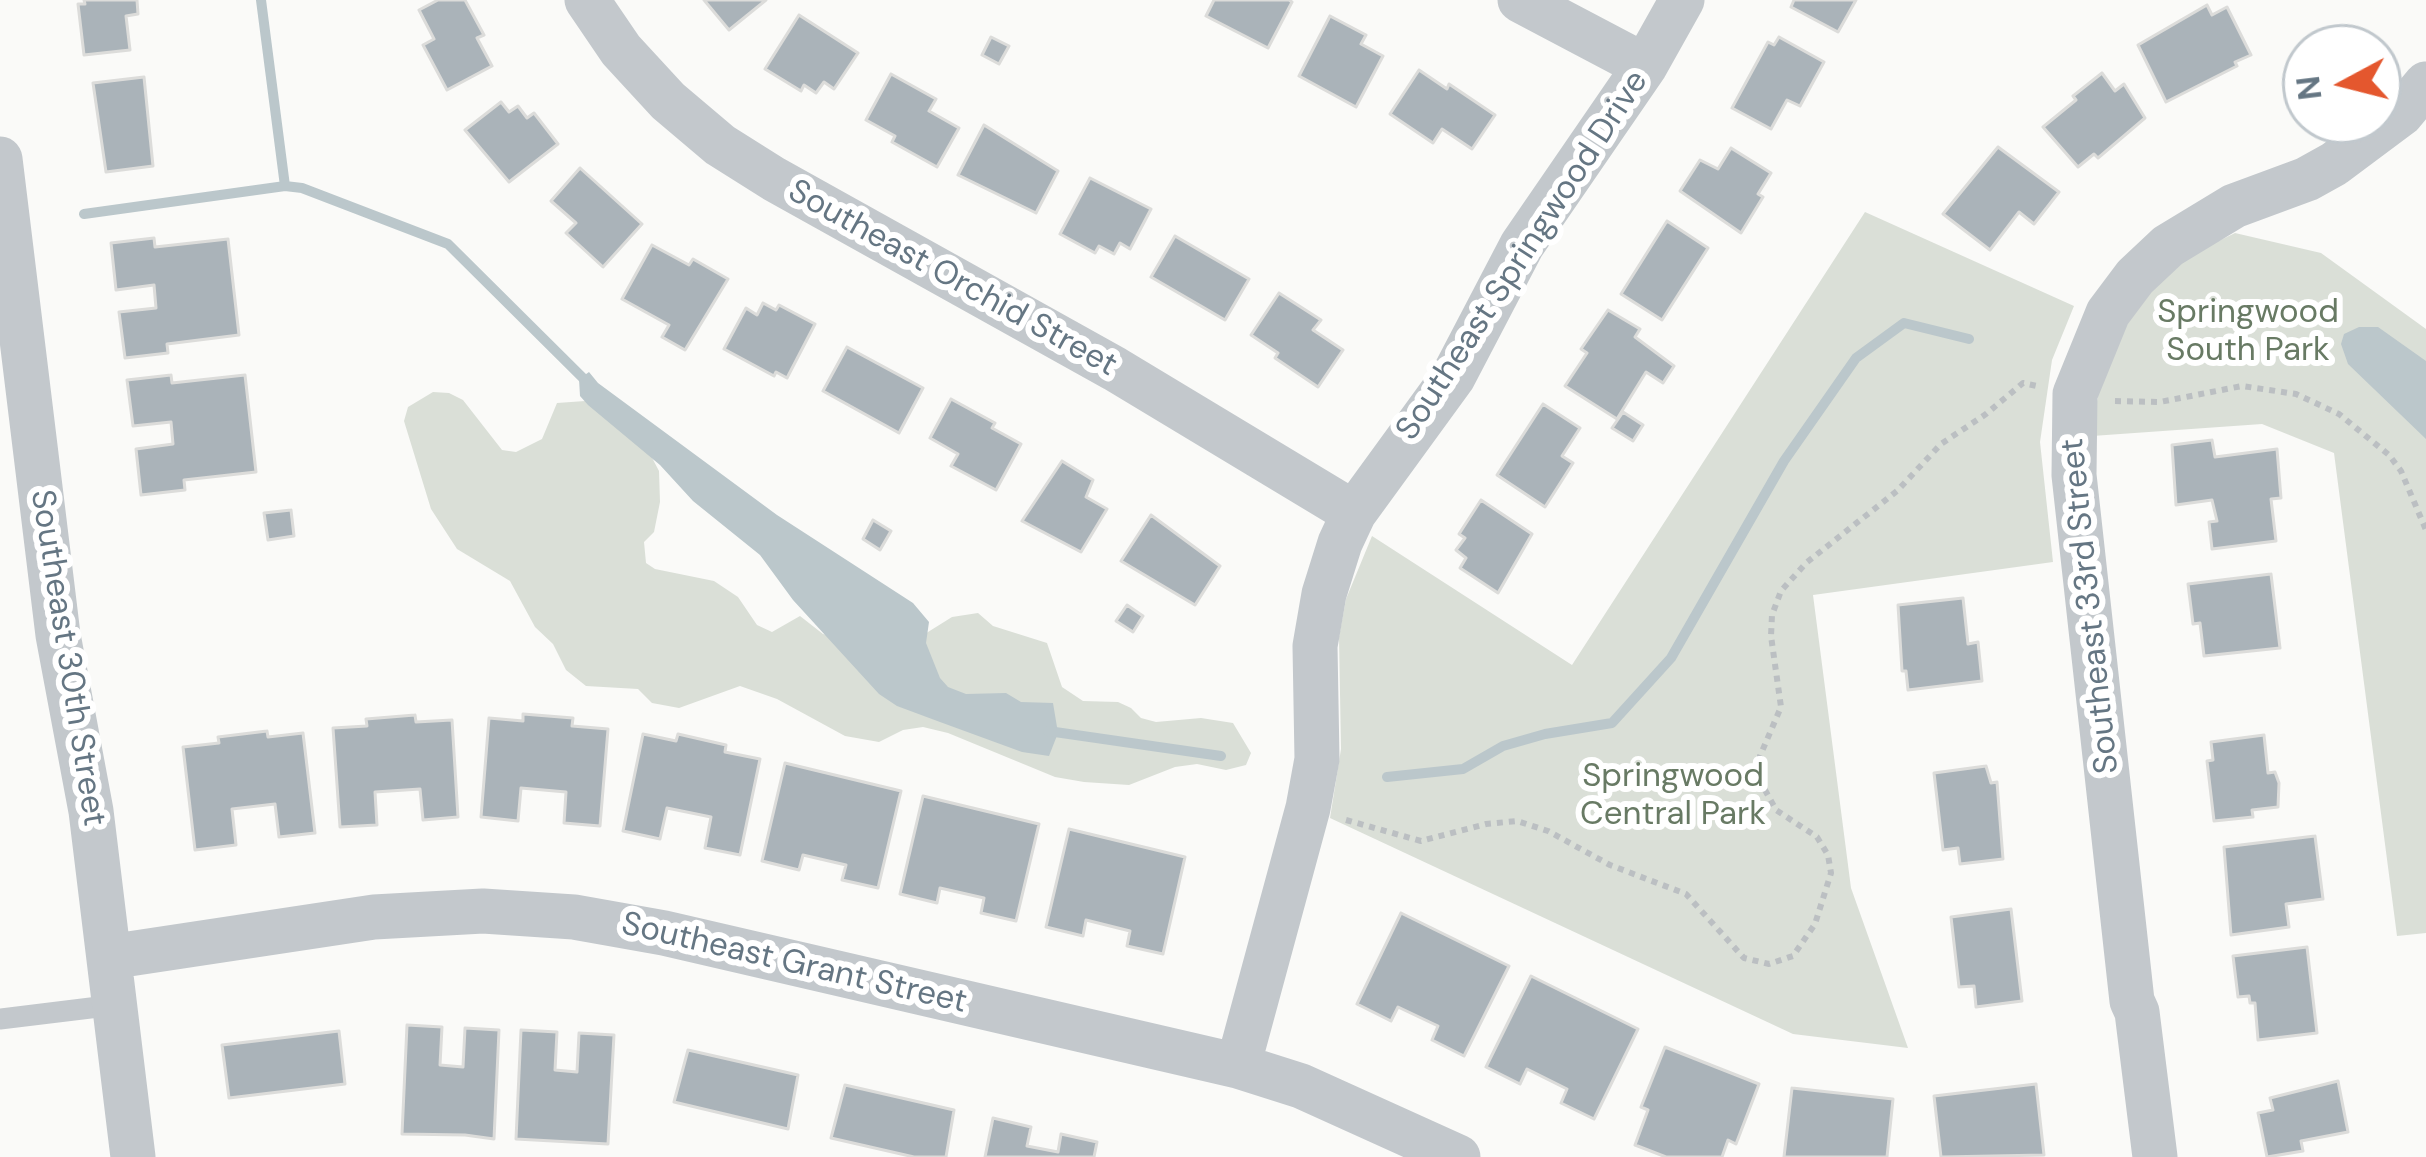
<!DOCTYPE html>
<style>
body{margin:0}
#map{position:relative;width:2426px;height:1157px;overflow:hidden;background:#fafaf8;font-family:"DM Sans",sans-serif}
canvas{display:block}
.north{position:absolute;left:2282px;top:24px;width:120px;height:120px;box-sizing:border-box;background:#fff;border:3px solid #c1c8cd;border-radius:50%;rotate:263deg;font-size:33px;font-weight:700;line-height:48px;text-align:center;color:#657683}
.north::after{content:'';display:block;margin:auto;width:42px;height:54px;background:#e4572e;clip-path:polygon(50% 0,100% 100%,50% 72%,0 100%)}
</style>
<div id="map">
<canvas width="2426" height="1157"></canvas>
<div class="north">N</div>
</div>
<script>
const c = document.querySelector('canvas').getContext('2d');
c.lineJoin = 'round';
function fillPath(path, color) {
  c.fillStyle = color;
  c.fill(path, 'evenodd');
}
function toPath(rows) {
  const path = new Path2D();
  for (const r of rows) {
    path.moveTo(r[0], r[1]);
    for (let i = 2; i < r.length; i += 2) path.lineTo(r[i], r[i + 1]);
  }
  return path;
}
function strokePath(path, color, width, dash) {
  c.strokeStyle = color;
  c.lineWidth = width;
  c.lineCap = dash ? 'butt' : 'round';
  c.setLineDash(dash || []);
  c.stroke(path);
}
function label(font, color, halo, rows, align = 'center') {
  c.font = font + ' "DM Sans",sans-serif';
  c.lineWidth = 12;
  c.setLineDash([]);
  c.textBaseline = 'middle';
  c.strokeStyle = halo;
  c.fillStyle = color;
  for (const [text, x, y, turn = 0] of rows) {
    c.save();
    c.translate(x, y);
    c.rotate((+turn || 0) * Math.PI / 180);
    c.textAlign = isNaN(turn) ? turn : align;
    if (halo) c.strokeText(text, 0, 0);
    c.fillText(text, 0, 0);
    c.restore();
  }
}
fillPath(toPath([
 [1865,212,2074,306,2052,360,2040,442,2053,562,1813,595,1851,888,1908,1048,1793,1034,1330,818,1341,749,1339,637,1346,599,1372,536,1572,665],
 [2235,233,2321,253,2426,329,2426,933,2397,936,2334,453,2262,424,2092,436,2099,387,2121,332,2146,296,2192,254],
 [433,392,449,393,463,400,502,450,516,452,542,439,557,403,599,400,649,452,659,471,660,502,654,532,644,542,646,563,655,569,714,581,738,597,757,625,772,632,800,616,823,634,837,637,920,637,952,617,978,613,993,626,1047,643,1062,687,1083,701,1118,702,1131,708,1141,718,1156,722,1201,718,1233,723,1251,753,1246,765,1226,770,1197,764,1175,767,1129,785,1084,782,1055,777,948,733,923,727,903,730,879,742,845,736,777,699,740,686,679,708,652,703,638,689,586,686,566,670,553,644,535,627,510,581,457,549,431,509,404,421,408,407]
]), '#dadfd7');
fillPath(toPath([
 [2359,327,2378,327,2426,361,2426,439,2348,364,2341,344,2344,334],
 [589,372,598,383,777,515,913,603,929,622,926,643,940,678,948,687,966,694,1006,693,1021,702,1053,703,1058,733,1049,756,1022,752,940,722,897,706,879,694,793,600,760,555,693,501,660,465,588,405,580,396,579,379]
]), '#bbc7cb');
strokePath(toPath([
 [261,0,285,186],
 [84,214,285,186,302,188,448,244,591,386],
 [1048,731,1221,756],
 [1387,777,1463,769,1503,746,1545,734,1612,723,1671,658,1784,461,1856,358,1904,323,1969,339]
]), '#bbc7cb', 10);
const building = toPath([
 [84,0,137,0,138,14,126,16,130,50,84,55,78,4,85,4,84,0],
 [438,0,465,0,484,35,477,38,492,66,447,90,423,45,434,39,419,10,438,0],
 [704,0,766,0,729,30,704,0],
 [1214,0,1289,0,1292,2,1268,48,1206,16,1214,0],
 [1794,0,1856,0,1838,32,1791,7,1794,0],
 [2207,5,2212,15,2227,7,2251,55,2235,62,2237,66,2166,102,2138,45,2207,5],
 [799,15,858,53,834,89,824,82,816,93,804,85,801,91,765,69,799,15],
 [1330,16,1366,35,1361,44,1383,56,1356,107,1299,76,1330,16],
 [991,37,1009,46,999,64,982,55,991,37],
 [1779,37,1824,62,1800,106,1787,100,1771,129,1732,108,1768,42,1774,45,1779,37],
 [1419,70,1447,89,1449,84,1495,115,1472,149,1442,129,1433,143,1390,114,1419,70],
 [2102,73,2115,91,2124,84,2145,118,2098,158,2094,154,2078,167,2043,127,2076,100,2073,96,2102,73],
 [891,74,936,99,929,111,959,128,937,167,892,142,895,136,866,120,891,74],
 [144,77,153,166,106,172,93,83,144,77],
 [501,102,509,112,518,106,527,118,534,113,558,144,509,182,465,130,501,102],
 [984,125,1058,171,1036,213,958,175,984,125],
 [1998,147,2059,192,2034,224,2019,212,1990,250,1943,214,1998,147],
 [1731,148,1771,173,1758,194,1763,197,1741,233,1680,191,1700,160,1718,169,1731,148],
 [580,168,642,224,603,267,566,233,576,223,551,201,580,168],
 [1090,178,1151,209,1130,249,1120,243,1114,254,1099,246,1095,253,1060,234,1090,178],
 [1667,221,1708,248,1662,320,1621,294,1667,221],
 [1175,236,1249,279,1225,320,1151,277,1175,236],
 [154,238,155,247,228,239,239,335,167,344,168,353,125,358,119,312,156,308,154,285,116,290,111,243,154,238],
 [652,245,689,265,693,259,728,279,685,350,662,337,669,325,622,299,652,245],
 [1279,293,1321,320,1313,330,1343,350,1318,387,1275,358,1278,353,1251,335,1279,293],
 [763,303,776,310,779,305,815,324,787,378,776,372,774,376,724,349,746,308,757,315,763,303],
 [1608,310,1640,329,1635,337,1674,366,1663,383,1646,372,1617,419,1565,386,1587,353,1581,349,1608,310],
 [847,347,923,388,899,433,823,391,847,347],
 [171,375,172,383,245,375,256,472,184,480,185,490,141,495,136,449,173,444,171,422,133,426,127,380,171,375],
 [951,399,995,423,992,428,1021,444,996,490,951,466,958,454,930,438,951,399],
 [1543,404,1580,428,1562,456,1573,463,1545,507,1497,475,1543,404],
 [1623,412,1643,425,1633,441,1612,428,1623,412],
 [2212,440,2215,457,2277,449,2281,498,2271,499,2276,541,2212,549,2209,522,2217,521,2212,500,2176,505,2172,445,2212,440],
 [1062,461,1093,480,1086,497,1107,509,1081,552,1022,521,1062,461],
 [1481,500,1532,534,1498,593,1460,568,1466,558,1456,550,1465,538,1459,534,1481,500],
 [291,510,294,536,268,540,264,513,291,510],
 [1151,515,1220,566,1195,605,1121,561,1151,515],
 [873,520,891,531,880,550,863,539,873,520],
 [2271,574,2280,648,2204,656,2200,623,2193,624,2188,584,2271,574],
 [1963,598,1968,644,1978,642,1982,681,1908,690,1906,671,1902,671,1898,605,1963,598],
 [1127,605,1143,616,1133,632,1116,621,1127,605],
 [523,714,573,718,572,726,608,729,600,826,564,823,566,792,521,788,518,821,481,817,489,718,523,721,523,714],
 [415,715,416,722,452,720,458,817,423,820,420,789,375,792,377,825,340,827,333,728,367,726,366,719,415,715],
 [267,731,268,737,303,733,315,833,279,837,275,804,232,809,236,845,195,850,183,747,219,743,218,737,267,731],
 [643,734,676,741,678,734,726,745,725,752,760,759,740,855,705,848,711,817,667,808,660,839,623,831,643,734],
 [2264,735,2268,773,2275,772,2279,783,2278,807,2252,810,2253,817,2214,821,2207,761,2213,760,2211,742,2264,735],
 [785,763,901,791,878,888,842,880,846,865,803,855,799,870,762,861,785,763],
 [1986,766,1991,783,1997,782,2003,859,1960,864,1958,848,1943,850,1934,773,1986,766],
 [923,796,1039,824,1016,921,981,913,984,898,940,888,937,903,900,894,923,796],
 [1069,829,1185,857,1163,954,1127,946,1130,931,1086,920,1083,936,1046,927,1069,829],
 [2315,836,2323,899,2286,904,2289,927,2231,935,2224,847,2315,836],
 [2011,909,2022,1001,1976,1007,1974,986,1959,987,1951,917,2011,909],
 [1401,913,1509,966,1464,1056,1432,1040,1438,1026,1398,1007,1391,1021,1357,1004,1401,913],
 [2307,947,2317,1033,2258,1040,2255,1003,2250,1003,2249,996,2238,997,2233,956,2307,947],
 [1531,976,1638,1029,1594,1119,1561,1103,1567,1089,1527,1069,1520,1084,1486,1067,1531,976],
 [407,1025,442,1027,440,1065,463,1067,465,1028,499,1030,494,1139,465,1135,402,1134,407,1025],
 [521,1030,557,1032,555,1070,577,1072,579,1033,614,1035,608,1144,516,1139,521,1030],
 [339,1031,345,1084,229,1098,222,1045,339,1031],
 [1665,1047,1759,1084,1736,1144,1728,1140,1722,1157,1666,1157,1635,1145,1648,1110,1641,1107,1665,1047],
 [688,1050,798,1075,788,1129,674,1102,688,1050],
 [2338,1081,2348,1132,2301,1141,2303,1151,2267,1157,2258,1113,2273,1110,2270,1098,2338,1081],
 [2036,1084,2044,1155,1941,1157,1934,1096,2036,1084],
 [845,1085,954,1110,946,1157,914,1157,831,1138,845,1085],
 [1792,1088,1893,1099,1887,1157,1784,1157,1792,1088],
 [993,1118,1031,1127,1027,1146,1058,1152,1061,1134,1097,1142,1094,1157,985,1157,993,1118]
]);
fillPath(building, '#aab3b9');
strokePath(building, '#dcdcda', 3);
strokePath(toPath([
 [2115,401,2160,402,2242,386,2296,394,2339,414,2389,455,2401,471,2426,530],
 [1346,820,1421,841,1486,824,1517,821,1548,831,1610,865,1686,894,1744,958,1769,964,1793,956,1815,924,1831,873,1828,855,1817,837,1776,810,1760,781,1760,756,1781,707,1771,636,1772,615,1781,591,1806,563,1897,491,1941,444,1986,414,2023,383,2037,386]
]), '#bbbfc2', 6, [6, 6]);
strokePath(toPath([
 [0,1019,115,1005]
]), '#c3c8cc', 21);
strokePath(toPath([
 [587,0,621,50,668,101,720,145,774,179,1115,369,1354,513],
 [1520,0,1645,66],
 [0,159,58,635,91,811,133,1157],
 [109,957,374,917,483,911,574,917,664,933,1238,1066,1301,1086,1458,1157],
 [1238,1066,1308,808,1317,759,1315,646,1324,594,1340,543,1354,513,1453,377,1522,245,1645,66,1682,0],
 [2155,1157,2137,1012,2132,1001,2074,475,2075,394,2108,313,2135,277,2168,246,2234,206,2307,179,2334,164,2401,114,2426,84]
]), '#c3c8cc', 45);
label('33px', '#657683', '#fff', [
 ["Southeast Springwood Drive",1523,256,-57],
 ["Southeast Orchid Street",952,279,29],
 ["Southeast 33rd Street",2091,606,-96],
 ["Southeast 30th Street",67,658,81],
 ["Southeast Grant Street",794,964,13]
]);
label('33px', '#687a64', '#fff', [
 ["Springwood",2248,313],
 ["South Park",2248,351],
 ["Springwood",1673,777],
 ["Central Park",1673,815]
]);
</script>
